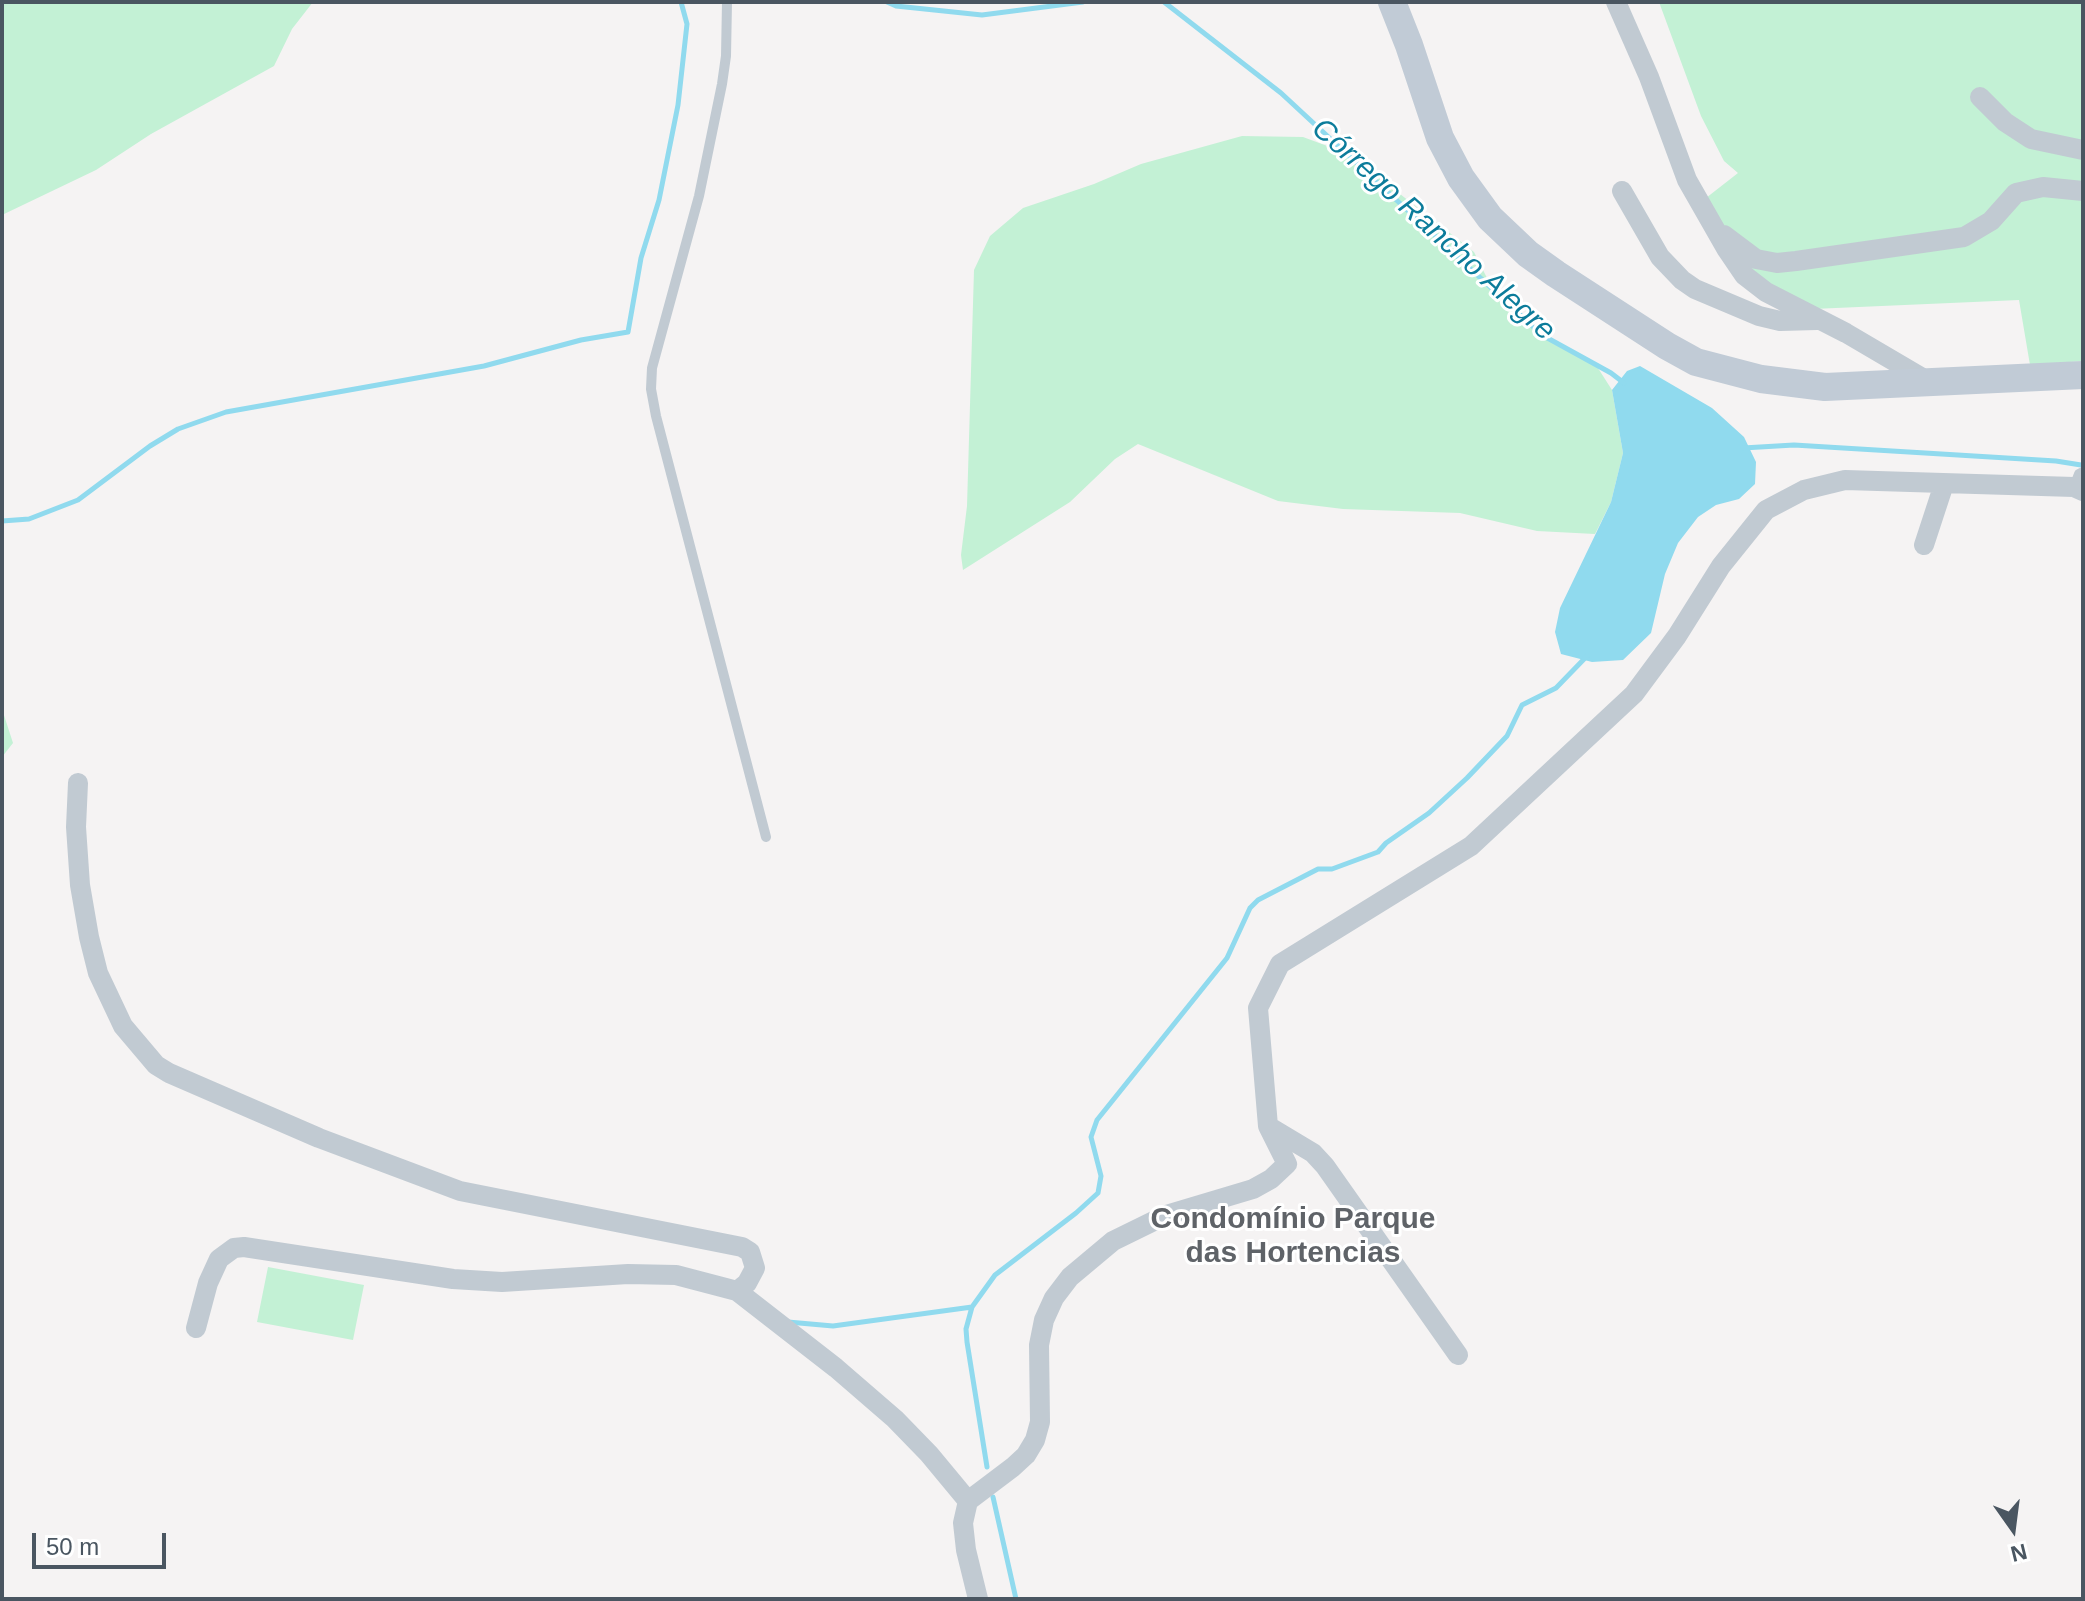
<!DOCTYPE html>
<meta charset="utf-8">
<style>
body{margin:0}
#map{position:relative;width:2085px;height:1601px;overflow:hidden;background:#f5f3f3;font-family:Arial,sans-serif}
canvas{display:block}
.frame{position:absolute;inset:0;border:4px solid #4a5661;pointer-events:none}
.north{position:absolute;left:1973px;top:1489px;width:80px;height:80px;-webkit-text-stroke:6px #fff;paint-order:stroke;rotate:166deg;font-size:22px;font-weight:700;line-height:32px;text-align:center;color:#4a5661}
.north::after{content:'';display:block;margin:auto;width:28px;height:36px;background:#4a5661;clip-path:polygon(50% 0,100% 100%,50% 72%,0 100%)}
.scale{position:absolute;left:32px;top:1533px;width:134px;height:36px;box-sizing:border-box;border:4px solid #4a5661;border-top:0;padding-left:10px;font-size:24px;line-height:28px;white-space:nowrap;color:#4a5661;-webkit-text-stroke:6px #fff;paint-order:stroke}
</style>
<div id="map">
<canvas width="2085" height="1601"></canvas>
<div class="frame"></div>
<div class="north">N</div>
<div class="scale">50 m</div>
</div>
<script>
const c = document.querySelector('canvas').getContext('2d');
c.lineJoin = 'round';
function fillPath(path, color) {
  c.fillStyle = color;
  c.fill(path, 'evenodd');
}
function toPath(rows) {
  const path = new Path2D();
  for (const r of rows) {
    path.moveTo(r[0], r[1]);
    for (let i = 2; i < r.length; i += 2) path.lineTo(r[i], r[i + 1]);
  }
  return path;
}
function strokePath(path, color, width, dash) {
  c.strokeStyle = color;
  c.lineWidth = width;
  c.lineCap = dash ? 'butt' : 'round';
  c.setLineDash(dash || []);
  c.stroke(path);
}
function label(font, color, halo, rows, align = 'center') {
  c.font = font + ' Arial,sans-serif';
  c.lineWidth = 6;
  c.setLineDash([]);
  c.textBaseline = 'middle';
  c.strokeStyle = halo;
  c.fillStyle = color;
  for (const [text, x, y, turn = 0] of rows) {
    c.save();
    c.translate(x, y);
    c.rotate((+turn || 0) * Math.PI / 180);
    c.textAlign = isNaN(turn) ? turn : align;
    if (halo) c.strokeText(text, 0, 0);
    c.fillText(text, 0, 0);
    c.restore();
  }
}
fillPath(toPath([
 [2,2,313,2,292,29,274,66,151,134,96,170,2,215],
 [1659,2,2083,2,2083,361,2030,365,2019,300,1813,309,1742,270,1706,198,1738,173,1724,161,1701,116],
 [1242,136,1303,137,1349,154,1474,252,1487,278,1512,309,1537,331,1596,365,1612,390,1623,453,1611,502,1595,534,1537,531,1460,513,1343,509,1278,501,1138,444,1115,459,1070,502,963,570,961,555,967,506,974,270,990,236,1023,208,1094,184,1141,164],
 [2,709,13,743,2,757],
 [268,1267,364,1285,353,1340,257,1322]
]), '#c3f1d5');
fillPath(toPath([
 [1640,366,1712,408,1744,437,1756,462,1755,484,1739,499,1716,505,1698,517,1678,543,1665,574,1651,633,1623,660,1592,662,1561,654,1555,632,1560,608,1611,502,1623,453,1612,390,1627,371]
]), '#90daee');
strokePath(toPath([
 [887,2,896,6,982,15,1083,2],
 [1164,2,1281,93,1542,335,1611,373,1624,383],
 [1743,448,1794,445,2056,461,2081,465],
 [2,521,29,519,78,500,150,446,178,429,226,412,484,366,581,340,628,332,641,258,659,200,678,105,687,24,681,2],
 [788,1322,833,1326,972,1307],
 [987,1467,967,1342,966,1329,972,1307,995,1275,1076,1213,1098,1193,1101,1176,1091,1137,1097,1120,1227,958,1250,908,1258,900,1318,869,1332,869,1378,852,1386,843,1429,813,1467,778,1507,736,1522,705,1556,688,1587,656],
 [993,1497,1016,1599]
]), '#90daee', 5);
strokePath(toPath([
 [727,2,726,56,722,84,699,196,652,368,651,389,656,416,766,837],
 [2074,487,2079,474,2083,472]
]), '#c1cad2', 10);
strokePath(toPath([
 [1616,2,1649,77,1687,180,1727,250,1744,275,1766,292,1846,333,1926,380],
 [1980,97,2005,122,2031,139,2083,150],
 [1622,191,1660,257,1682,280,1695,289,1759,316,1780,321,1817,320],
 [1724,235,1756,259,1777,263,1796,261,1964,237,1991,221,2016,193,2043,187,2083,191],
 [1924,545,1944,484],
 [78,783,76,827,80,885,89,937,98,973,123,1026,156,1065,169,1073,319,1138,460,1191,742,1247,750,1252,755,1268,747,1283,737,1291],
 [196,1328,208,1283,219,1259,234,1248,244,1247,453,1279,502,1282,628,1274,676,1275,737,1291,836,1368,895,1419,929,1454,968,1501],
 [1458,1355,1325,1166,1313,1153,1268,1126,1258,1008,1280,964,1471,846,1634,694,1677,636,1721,566,1766,510,1804,490,1845,480,2074,487,2083,491],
 [978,1599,966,1550,963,1523,968,1501,1013,1467,1026,1455,1035,1440,1040,1422,1039,1345,1044,1320,1054,1298,1070,1277,1113,1241,1166,1215,1253,1189,1271,1179,1287,1164,1268,1126]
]), '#c1cad2', 20);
strokePath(toPath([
 [1392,2,1409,45,1440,138,1461,178,1490,218,1528,254,1556,274,1667,346,1696,362,1761,379,1825,387,2083,375]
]), '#c1cbd6', 28);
label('italic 30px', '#0c7c9b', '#fff', [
 ["Córrego Rancho Alegre",1433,230,42]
]);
label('bold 30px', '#5f6368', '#fff', [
 ["Condomínio Parque",1293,1220],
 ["das Hortencias",1293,1254]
]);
</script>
